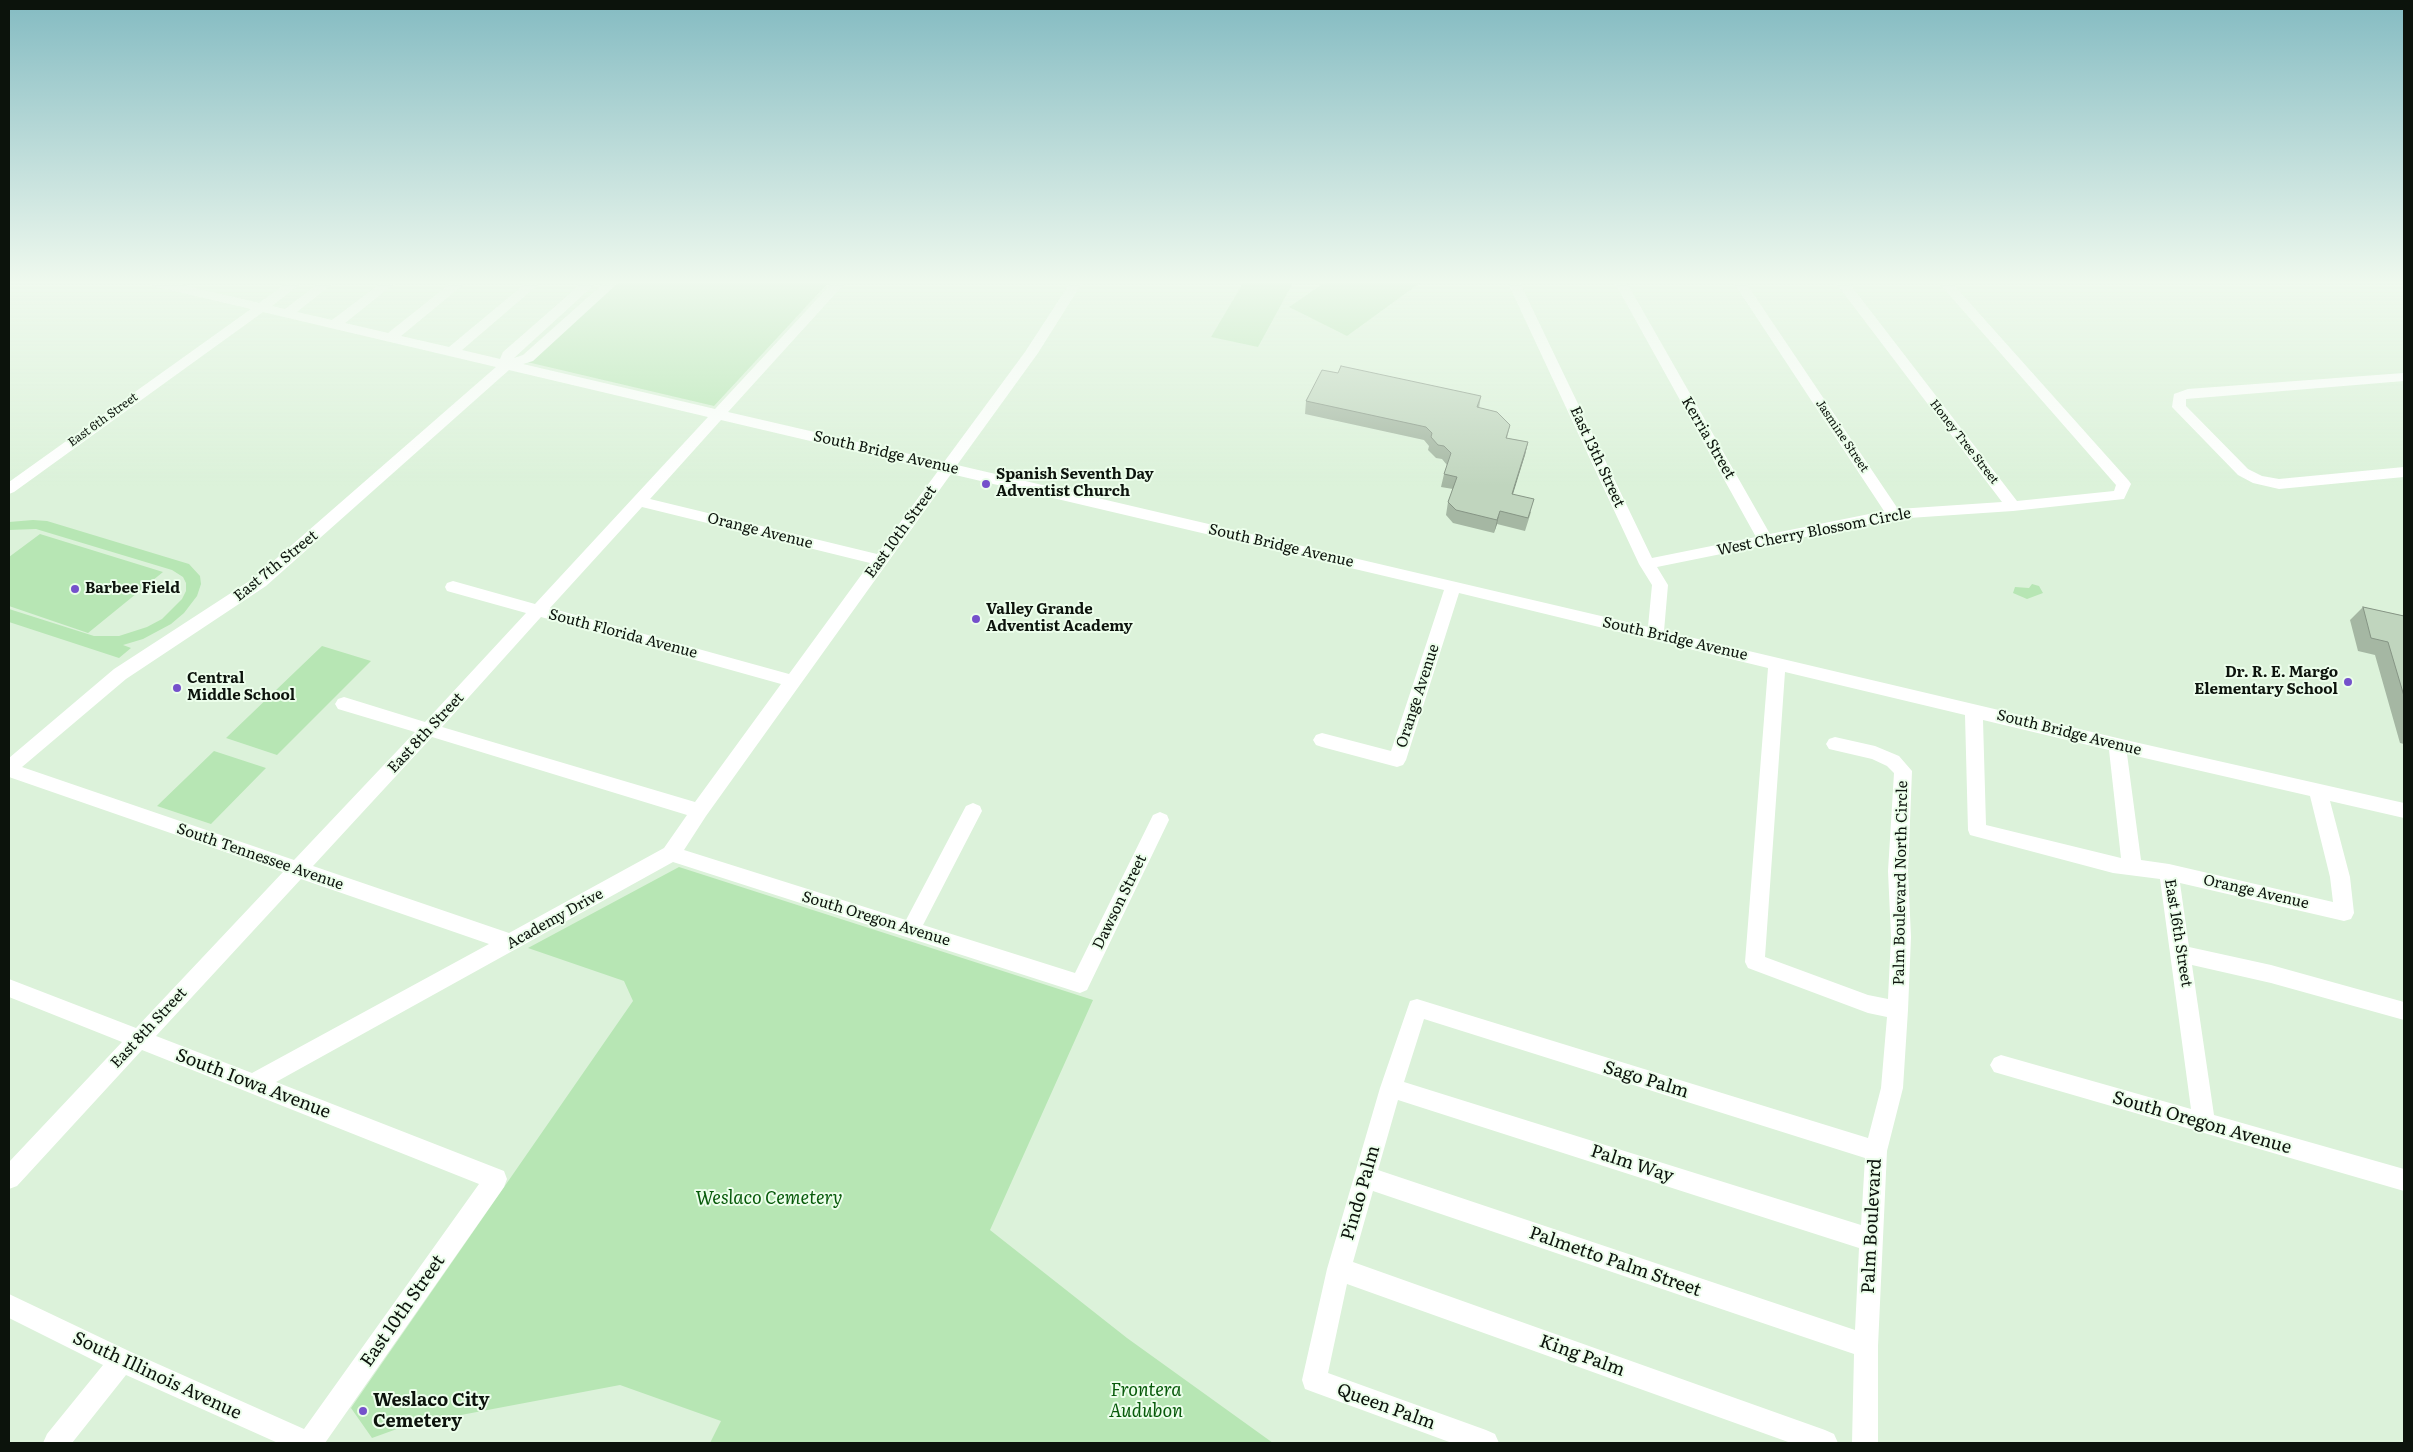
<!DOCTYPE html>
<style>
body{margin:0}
#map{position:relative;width:2413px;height:1452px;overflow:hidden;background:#dcf2da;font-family:Literata,serif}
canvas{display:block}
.frame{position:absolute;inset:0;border:10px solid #0c130c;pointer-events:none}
</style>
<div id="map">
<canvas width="2413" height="1452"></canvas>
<div class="frame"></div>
</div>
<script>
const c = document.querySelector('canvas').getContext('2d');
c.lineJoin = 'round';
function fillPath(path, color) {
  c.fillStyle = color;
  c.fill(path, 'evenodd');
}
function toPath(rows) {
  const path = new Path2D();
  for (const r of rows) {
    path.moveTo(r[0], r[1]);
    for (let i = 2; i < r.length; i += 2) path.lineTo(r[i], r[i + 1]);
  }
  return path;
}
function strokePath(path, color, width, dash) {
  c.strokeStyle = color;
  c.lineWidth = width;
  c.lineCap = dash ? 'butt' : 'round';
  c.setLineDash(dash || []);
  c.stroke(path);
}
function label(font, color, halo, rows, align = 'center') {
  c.font = font + ' Literata,serif';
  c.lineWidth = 4;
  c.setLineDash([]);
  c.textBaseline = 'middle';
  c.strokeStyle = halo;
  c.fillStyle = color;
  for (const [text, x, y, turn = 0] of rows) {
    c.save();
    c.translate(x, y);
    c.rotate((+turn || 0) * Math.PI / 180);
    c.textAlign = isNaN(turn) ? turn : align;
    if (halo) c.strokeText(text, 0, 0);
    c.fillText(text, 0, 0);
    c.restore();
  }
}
fillPath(toPath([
 [614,283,828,283,714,406,527,362],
 [1243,283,1293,283,1258,347,1211,337],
 [1324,283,1420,283,1347,336,1289,307],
 [33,520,47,521,189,564,200,576,201,584,197,596,184,613,171,624,143,639,123,645,131,648,119,658,9,622,9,609,94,636,119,636,147,627,162,619,182,599,186,591,186,583,183,577,172,570,36,529,9,530,9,522],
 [40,534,163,572,88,633,9,606,9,557],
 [2032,584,2039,586,2043,593,2027,599,2013,593,2015,587,2029,588],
 [322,646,371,661,277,755,226,738],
 [214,751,266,768,211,824,157,806],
 [679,867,1093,1000,990,1230,1127,1338,1273,1443,710,1443,721,1421,620,1385,408,1425,372,1438,351,1408,633,1001,624,981,528,948]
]), '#b7e6b4');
fillPath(toPath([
 [151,283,174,283,259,303,287,283,301,283,272,306,285,309,319,283,333,283,297,312,332,320,381,283,395,283,345,323,388,333,451,283,465,283,401,336,449,347,526,283,540,283,462,350,500,359,503,352,582,283,596,283,514,358,523,355,604,283,618,283,533,361,523,364,715,409,832,283,845,283,728,412,944,462,1025,352,1070,283,1082,283,1038,353,957,465,1648,627,1652,585,1639,564,1508,283,1520,283,1652,558,1756,537,1615,283,1627,283,1770,534,1884,511,1734,283,1746,283,1898,509,2002,502,1836,283,1849,283,2017,501,2114,491,2116,485,1939,283,1952,283,2129,481,2131,484,2124,499,2013,511,1894,519,1657,567,1668,585,1664,631,2130,741,2404,803,2404,818,2330,801,2350,877,2354,913,2351,919,2344,921,2180,883,2189,947,2271,965,2404,1002,2404,1020,2271,983,2192,965,2214,1115,2404,1169,2404,1191,1994,1072,1990,1065,1994,1058,2001,1055,2191,1109,2160,879,2113,873,1970,835,1968,830,1965,715,1785,672,1765,957,1868,995,1888,999,1891,937,1888,871,1894,773,1887,766,1872,759,1829,749,1826,744,1829,739,1835,737,1875,746,1899,756,1912,771,1908,871,1911,937,1908,1010,1903,1088,1887,1151,1878,1346,1878,1443,1852,1443,1854,1354,1373,1191,1353,1262,1825,1430,1834,1434,1838,1443,1791,1443,1347,1284,1328,1373,1486,1430,1495,1434,1499,1443,1452,1443,1305,1389,1302,1380,1327,1269,1380,1088,1410,1001,1417,999,1868,1138,1881,1088,1887,1017,1868,1013,1748,968,1745,962,1768,668,1459,593,1406,760,1403,765,1397,767,1322,747,1316,745,1313,740,1316,735,1322,733,1391,751,1444,590,951,474,706,816,684,850,906,920,966,806,973,803,980,806,982,811,923,925,1075,973,1153,815,1160,812,1167,815,1169,820,1087,990,1080,993,673,862,276,1082,504,1171,507,1179,504,1187,325,1443,278,1443,126,1375,72,1443,43,1443,47,1434,103,1365,9,1318,9,1294,131,1352,304,1429,479,1184,142,1050,17,1186,9,1189,9,1162,122,1042,9,997,9,979,136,1028,283,872,9,777,9,758,114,669,254,578,496,367,263,312,14,492,9,494,9,482,251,309,153,286,151,283],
 [509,370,708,417,535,604,453,581,447,583,445,587,447,591,526,613,425,722,344,697,338,699,335,704,338,709,415,732,294,860,22,767,126,679,266,586,509,370],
 [721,420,938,471,877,554,650,499,721,420],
 [642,507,870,563,789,674,550,608,642,507],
 [541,617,781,684,695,802,442,727,541,617],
 [1983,720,2109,750,2121,858,1986,825,1983,720],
 [432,737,687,815,664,848,509,933,313,866,432,737],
 [2127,754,2310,796,2330,877,2333,902,2169,864,2141,860,2127,754],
 [301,879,489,944,252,1073,156,1036,301,879],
 [1424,1019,1865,1158,1861,1225,1404,1082,1424,1019],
 [1398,1100,1859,1248,1855,1330,1378,1170,1398,1100],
 [2404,373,2404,381,2186,399,2186,406,2248,469,2262,476,2279,479,2404,467,2404,477,2279,489,2253,483,2238,475,2172,407,2174,394,2188,389,2404,373]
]), '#fff');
fillPath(toPath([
 [1481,396,1479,408,1510,425,1507,438,1528,442,1525,455,1512,494,1531,512,1525,531,1497,524,1494,533,1453,523,1446,515,1448,502,1453,489,1441,487,1444,474,1447,465,1442,459,1436,458,1428,450,1429,446,1424,440,1305,414,1306,401],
 [2363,607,2404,616,2404,744,2400,743,2375,655,2358,651,2350,620]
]), '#a5b7a3');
fillPath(toPath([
 [1528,442,1525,455,1509,507,1512,494],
 [1500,511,1497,524,1494,533,1497,520]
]), '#869585');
const building = toPath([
 [1341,366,1481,396,1477,407,1497,412,1510,425,1506,438,1528,442,1512,494,1534,499,1528,518,1500,511,1497,520,1456,510,1448,502,1457,477,1444,474,1451,453,1444,446,1438,445,1431,437,1432,433,1426,427,1306,401,1322,370,1338,373,1341,366],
 [2363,607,2404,616,2404,696,2388,642,2371,638,2363,607]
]);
fillPath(building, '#c0d5be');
strokePath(building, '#869585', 1);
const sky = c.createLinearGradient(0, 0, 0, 486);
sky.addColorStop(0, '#84bbc2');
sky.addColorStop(0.58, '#eff9ee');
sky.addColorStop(1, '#eff9ee00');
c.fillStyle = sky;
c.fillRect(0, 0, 2413, 486);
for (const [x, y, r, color] of [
 [986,484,5,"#7551cb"],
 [75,589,5,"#7551cb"],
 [976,619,5,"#7551cb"],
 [2348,682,5,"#7551cb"],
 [177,688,5,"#7551cb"],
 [363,1411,5,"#7551cb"]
]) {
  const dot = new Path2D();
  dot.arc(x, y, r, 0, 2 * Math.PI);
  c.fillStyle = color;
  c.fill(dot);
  strokePath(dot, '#ecfeeb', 2);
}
label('12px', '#0c130c', '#ecfeeb', [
 ["East 6th Street",103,420,-36],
 ["Jasmine Street",1842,436,56],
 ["Honey Tree Street",1964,442,52]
]);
label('15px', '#0c130c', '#ecfeeb', [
 ["Kerria Street",1708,438,60],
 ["South Bridge Avenue",886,453,13],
 ["East 13th Street",1597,457,65],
 ["Orange Avenue",760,531,14],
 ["East 10th Street",901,532,-54],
 ["West Cherry Blossom Circle",1814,532,-11],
 ["South Bridge Avenue",1281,546,13],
 ["East 7th Street",276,566,-39],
 ["South Florida Avenue",623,634,15],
 ["South Bridge Avenue",1675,639,13],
 ["Orange Avenue",1418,696,-72],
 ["East 8th Street",426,733,-47],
 ["South Bridge Avenue",2069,733,14],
 ["South Tennessee Avenue",260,857,19],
 ["Palm Boulevard North Circle",1901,883,-89],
 ["Orange Avenue",2256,892,13],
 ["Dawson Street",1120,902,-64],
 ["Academy Drive",555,919,-29],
 ["South Oregon Avenue",876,919,17],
 ["East 16th Street",2178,933,81],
 ["East 8th Street",149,1028,-47]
]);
label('bold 15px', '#0c130c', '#ecfeeb', [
 ["Spanish Seventh Day",996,475],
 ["Adventist Church",996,492],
 ["Barbee Field",85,589],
 ["Valley Grande",986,610],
 ["Adventist Academy",986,627],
 ["Dr. R. E. Margo",2338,673,"right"],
 ["Elementary School",2338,690,"right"],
 ["Central",187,679],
 ["Middle School",187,696]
], 'left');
label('18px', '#0c130c', '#ecfeeb', [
 ["Sago Palm",1646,1080,17],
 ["South Iowa Avenue",253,1084,21],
 ["South Oregon Avenue",2202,1123,16],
 ["Palm Way",1632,1164,18],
 ["Pindo Palm",1361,1193,-74],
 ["Palm Boulevard",1872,1226,-87],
 ["Palmetto Palm Street",1615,1262,19],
 ["East 10th Street",403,1311,-55],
 ["King Palm",1582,1356,20],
 ["South Illinois Avenue",157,1376,25],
 ["Queen Palm",1386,1407,20]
]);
label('italic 18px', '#075a0a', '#ecfeeb', [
 ["Weslaco Cemetery",769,1199],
 ["Frontera",1146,1391],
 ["Audubon",1146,1412]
]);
label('bold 18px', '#0c130c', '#ecfeeb', [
 ["Weslaco City",373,1401],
 ["Cemetery",373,1422]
], 'left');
</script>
